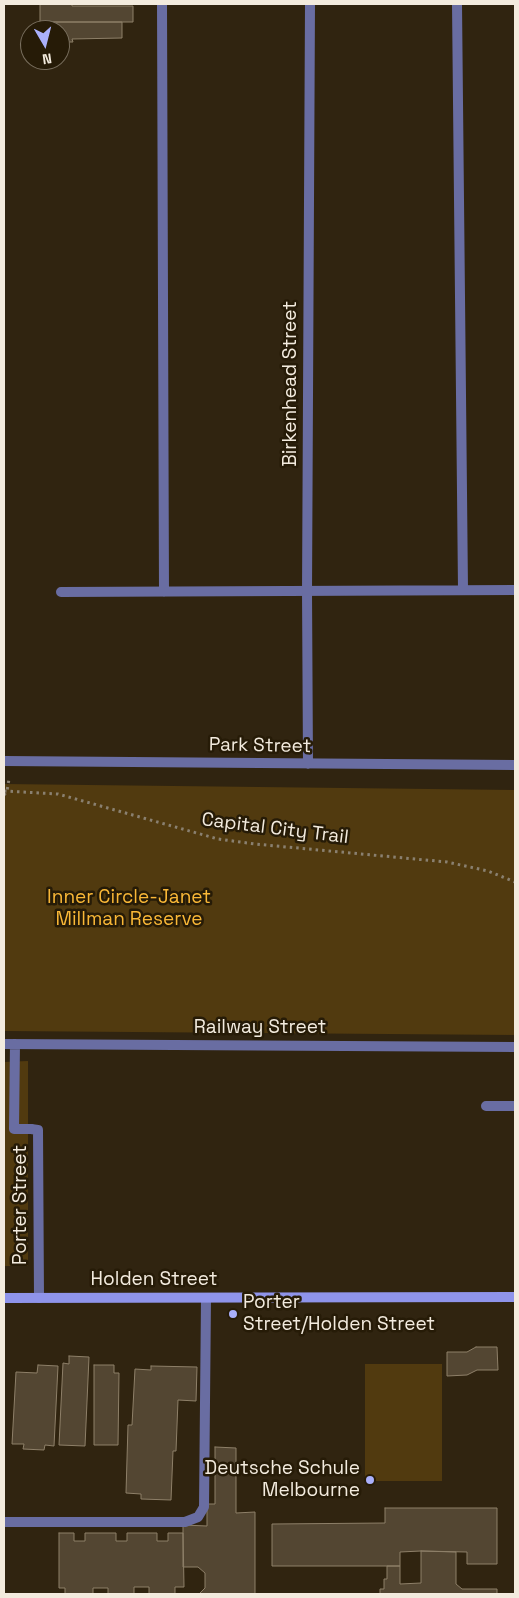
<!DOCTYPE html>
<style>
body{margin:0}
#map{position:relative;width:519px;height:1598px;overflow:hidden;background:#302410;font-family:"Space Grotesk",sans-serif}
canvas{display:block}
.frame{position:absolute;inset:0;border:5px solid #f3ebde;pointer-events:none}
.north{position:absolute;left:20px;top:20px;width:50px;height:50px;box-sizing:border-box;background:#261b07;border:1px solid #786e5d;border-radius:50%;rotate:172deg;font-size:14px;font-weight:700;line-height:20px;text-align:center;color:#f3ebde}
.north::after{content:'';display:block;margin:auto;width:18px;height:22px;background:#aab0fb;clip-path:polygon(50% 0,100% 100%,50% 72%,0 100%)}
</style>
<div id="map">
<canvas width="519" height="1598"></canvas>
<div class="frame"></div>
<div class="north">N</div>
</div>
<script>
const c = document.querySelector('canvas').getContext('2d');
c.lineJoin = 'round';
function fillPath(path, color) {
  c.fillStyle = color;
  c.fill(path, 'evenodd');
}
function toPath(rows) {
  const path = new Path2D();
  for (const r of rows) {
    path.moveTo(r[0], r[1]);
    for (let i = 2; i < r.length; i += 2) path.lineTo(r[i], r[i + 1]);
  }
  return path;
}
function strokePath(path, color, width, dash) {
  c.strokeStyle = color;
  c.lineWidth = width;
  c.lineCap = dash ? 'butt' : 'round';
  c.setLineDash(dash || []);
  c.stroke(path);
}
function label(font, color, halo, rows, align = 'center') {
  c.font = font + ' "Space Grotesk",sans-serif';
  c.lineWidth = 5;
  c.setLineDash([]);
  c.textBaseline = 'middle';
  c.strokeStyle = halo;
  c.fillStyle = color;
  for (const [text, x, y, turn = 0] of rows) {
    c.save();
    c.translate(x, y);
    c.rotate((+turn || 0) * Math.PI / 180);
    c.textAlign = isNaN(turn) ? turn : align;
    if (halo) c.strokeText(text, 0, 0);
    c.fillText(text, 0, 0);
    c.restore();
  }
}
fillPath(toPath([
 [4,784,515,790,515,1035,4,1031],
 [28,1061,28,1266,4,1266,4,1062],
 [365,1364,442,1364,442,1481,365,1481]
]), '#513a0f');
const building = toPath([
 [40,4,72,4,72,6,133,6,133,22,40,22,40,4],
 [40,22,122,22,122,38,72,39,73,42,60,42,60,30,40,30,40,22],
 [476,1347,497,1347,498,1370,477,1370,467,1375,447,1376,447,1352,467,1352,476,1347],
 [69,1356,89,1357,85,1446,59,1445,63,1363,69,1364,69,1356],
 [38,1365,58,1366,54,1446,45,1445,44,1450,23,1449,24,1444,12,1444,16,1372,37,1373,38,1365],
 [94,1365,114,1365,114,1373,119,1373,118,1445,94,1445,94,1365],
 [151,1366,197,1367,196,1401,178,1400,176,1451,173,1451,171,1500,141,1499,141,1494,126,1493,128,1425,132,1425,135,1369,151,1370,151,1366],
 [215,1447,236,1448,236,1513,255,1512,255,1594,199,1594,205,1588,205,1573,198,1567,183,1567,183,1525,207,1526,207,1504,215,1504,215,1447],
 [385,1508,497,1508,497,1564,467,1564,467,1552,421,1551,400,1552,400,1566,272,1566,272,1524,385,1523,385,1508],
 [59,1533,74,1533,74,1541,85,1541,85,1533,116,1533,116,1541,127,1541,127,1533,157,1533,157,1541,168,1541,168,1533,183,1533,184,1587,175,1587,175,1594,149,1594,149,1587,134,1587,134,1594,108,1594,108,1588,93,1588,93,1594,65,1594,65,1588,59,1588,59,1533],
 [421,1551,456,1552,456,1584,462,1589,497,1589,497,1594,380,1594,380,1589,384,1589,384,1579,387,1579,387,1566,400,1566,400,1584,421,1583,421,1551]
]);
fillPath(building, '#534632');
strokePath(building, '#8e8069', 1);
strokePath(toPath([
 [4,791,58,794,218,839,255,844,447,862,488,871,515,882],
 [4,795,7,791,9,779]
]), '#8a8070', 3, [2.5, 4]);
strokePath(toPath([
 [162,4,164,592],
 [457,4,463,590],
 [61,592,515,590],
 [486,1106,515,1106],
 [31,1129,38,1130,39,1298],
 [4,1522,185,1522,198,1517,204,1507,206,1298]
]), '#696da2', 10);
strokePath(toPath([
 [4,761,515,765],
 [308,764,307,591,310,4],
 [4,1044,515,1047],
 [15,1044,14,1129,31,1129]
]), '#696da2', 10);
strokePath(toPath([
 [4,1298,515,1297]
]), '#8f94ea', 10);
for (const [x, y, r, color] of [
 [233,1314,5,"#aab0fb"],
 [370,1480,5,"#aab0fb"]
]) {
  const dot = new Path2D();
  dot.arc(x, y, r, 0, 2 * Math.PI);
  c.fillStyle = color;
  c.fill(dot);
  strokePath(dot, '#261b07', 2);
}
label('19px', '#f3ebde', '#261b07', [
 ["Birkenhead Street",291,384,-90],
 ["Park Street",260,746,1],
 ["Capital City Trail",275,829,7],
 ["Railway Street",260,1028],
 ["Porter Street",21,1205,-90],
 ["Holden Street",154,1280]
]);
label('19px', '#fab837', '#261b07', [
 ["Inner Circle-Janet",129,898],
 ["Millman Reserve",129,920]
]);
label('19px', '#f3ebde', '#261b07', [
 ["Porter",243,1303],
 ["Street/Holden Street",243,1325],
 ["Deutsche Schule",360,1469,"right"],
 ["Melbourne",360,1491,"right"]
], 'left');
</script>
